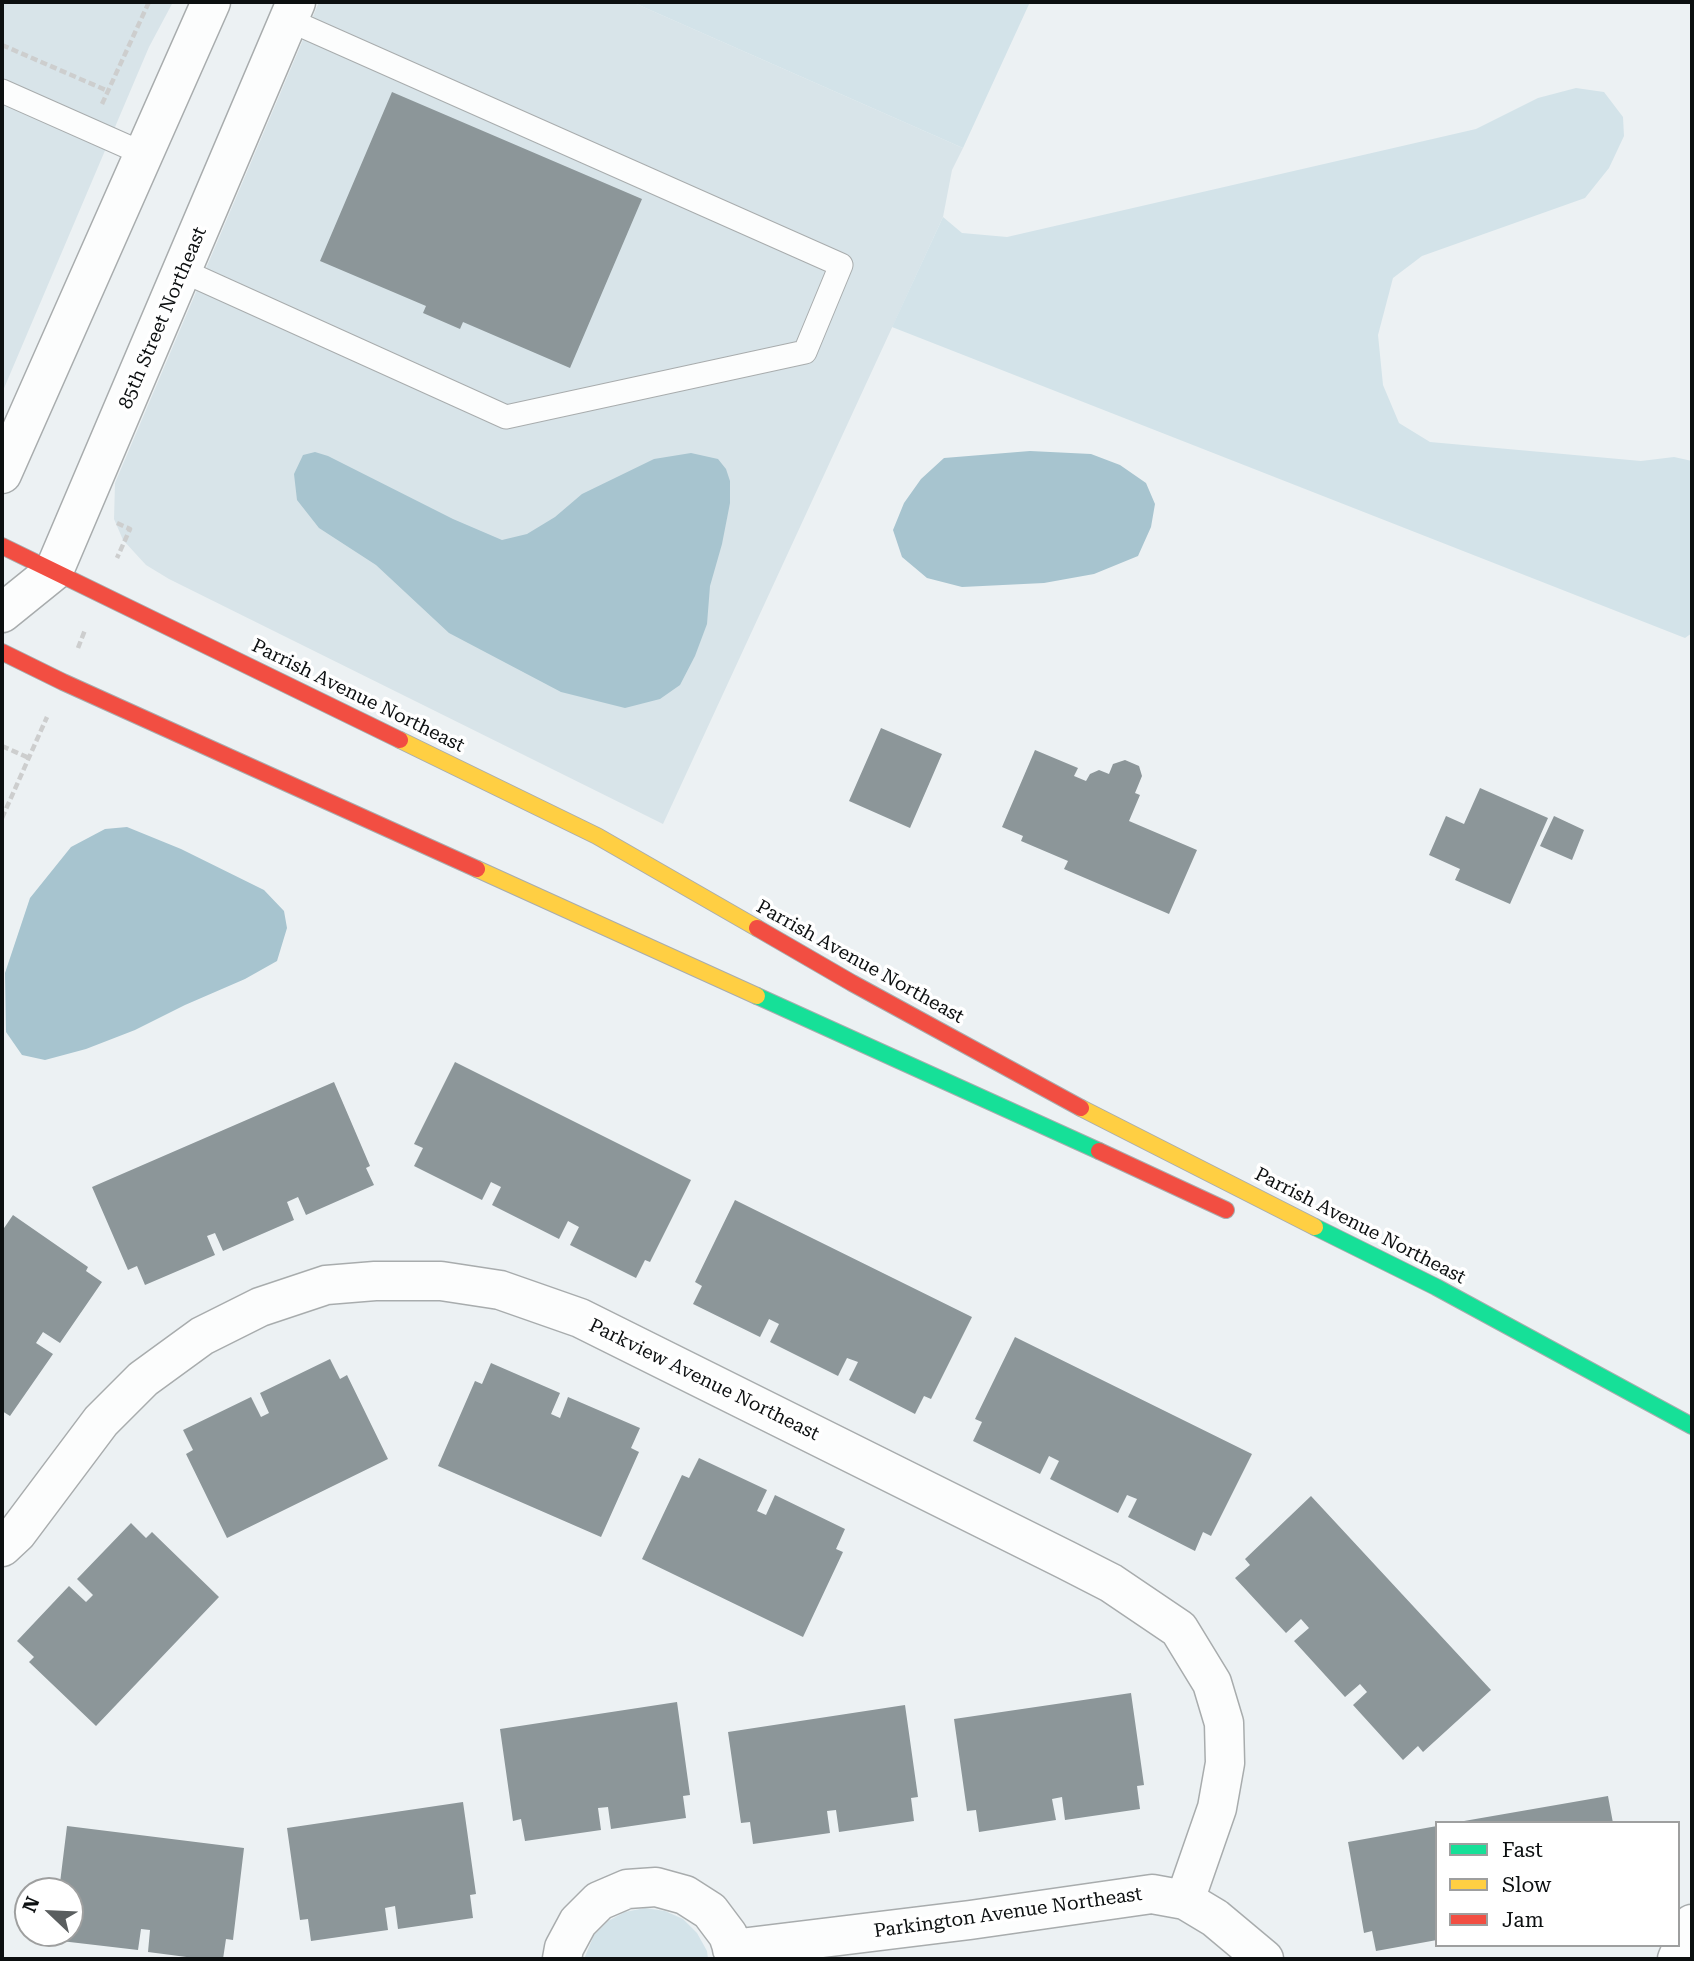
<!DOCTYPE html>
<style>
body{margin:0}
#map{position:relative;width:1694px;height:1961px;overflow:hidden;background:#ecf1f3;font-family:"Roboto Serif",serif}
canvas{display:block}
.frame{position:absolute;inset:0;border:4px solid #0c0f10;pointer-events:none}
.legend{position:absolute;left:1435px;top:1821px;width:245px;height:126px;box-sizing:border-box;background:#fff;border:2px solid #9e9f9f;margin:0;padding:9px 12px;list-style:none;font-size:21px;color:#0c0f10}
.legend li{display:flex;align-items:center;gap:14px;height:35px}
.legend b{width:35px;border:2px solid #9e9f9f}
.north{position:absolute;left:14px;top:1877px;width:70px;height:70px;box-sizing:border-box;background:#fff;border:2px solid #9e9f9f;border-radius:50%;rotate:293deg;font-size:19px;font-weight:700;line-height:28px;text-align:center;color:#0c0f10}
.north::after{content:'';display:block;margin:auto;width:24px;height:32px;background:#5a5e5f;clip-path:polygon(50% 0,100% 100%,50% 72%,0 100%)}
</style>
<div id="map">
<canvas width="1694" height="1961"></canvas>
<div class="frame"></div>
<ul class="legend">
<li><b style="height:9px;background:#16e098"></b>Fast</li>
<li><b style="height:9px;background:#ffcf43"></b>Slow</li>
<li><b style="height:9px;background:#f24e42"></b>Jam</li>
</ul>
<div class="north">N</div>
</div>
<script>
const c = document.querySelector('canvas').getContext('2d');
c.lineJoin = 'round';
function fillPath(path, color) {
  c.fillStyle = color;
  c.fill(path, 'evenodd');
}
function toPath(rows) {
  const path = new Path2D();
  for (const r of rows) {
    path.moveTo(r[0], r[1]);
    for (let i = 2; i < r.length; i += 2) path.lineTo(r[i], r[i + 1]);
  }
  return path;
}
function strokePath(path, color, width, dash) {
  c.strokeStyle = color;
  c.lineWidth = width;
  c.lineCap = dash ? 'butt' : 'round';
  c.setLineDash(dash || []);
  c.stroke(path);
}
function label(font, color, halo, rows, align = 'center') {
  c.font = font + ' "Roboto Serif",serif';
  c.lineWidth = 7;
  c.setLineDash([]);
  c.textBaseline = 'middle';
  c.strokeStyle = halo;
  c.fillStyle = color;
  for (const [text, x, y, turn = 0] of rows) {
    c.save();
    c.translate(x, y);
    c.rotate((+turn || 0) * Math.PI / 180);
    c.textAlign = isNaN(turn) ? turn : align;
    if (halo) c.strokeText(text, 0, 0);
    c.fillText(text, 0, 0);
    c.restore();
  }
}
fillPath(toPath([
 [2,2,173,2,149,47,2,393],
 [319,2,632,2,963,148,952,170,943,217,663,824,169,579,146,565,123,540,114,519,115,483]
]), '#d8e4e9');
fillPath(toPath([
 [632,2,1030,2,963,148],
 [1576,88,1604,92,1623,117,1624,136,1609,168,1585,198,1422,256,1393,278,1378,335,1383,385,1399,423,1430,442,1641,461,1674,457,1692,461,1692,633,1685,638,892,327,943,217,962,233,1007,237,1476,129,1538,98],
 [645,1908,665,1911,683,1919,697,1933,707,1951,708,1959,584,1959,594,1935,608,1921,625,1912]
]), '#d3e3e9');
fillPath(toPath([
 [1030,451,1091,454,1120,465,1146,483,1155,504,1151,527,1138,556,1094,574,1044,583,962,587,927,578,902,557,893,530,904,503,921,479,944,458],
 [315,452,328,456,453,519,502,540,527,534,555,517,582,494,654,459,691,453,718,459,726,469,730,481,730,503,722,544,710,586,707,624,695,656,680,685,660,699,625,708,561,692,449,633,376,565,319,528,297,500,294,474,303,455],
 [127,827,181,849,264,890,284,911,287,928,277,961,245,979,185,1005,135,1030,86,1049,45,1060,22,1055,6,1032,5,973,30,898,71,847,105,829]
]), '#a7c4cf');
fillPath(toPath([
 [392,92,642,199,570,368,463,322,460,329,423,313,426,306,320,261],
 [881,728,942,754,910,828,849,801],
 [1035,750,1078,768,1074,776,1086,781,1090,774,1099,770,1109,774,1113,764,1125,760,1139,766,1142,776,1135,793,1140,795,1129,821,1197,850,1169,914,1064,869,1068,861,1021,841,1023,836,1002,827],
 [1480,788,1548,818,1510,904,1455,880,1460,869,1429,855,1446,816,1464,824],
 [1554,816,1584,830,1572,860,1540,846],
 [455,1062,691,1180,650,1262,645,1260,636,1278,570,1245,579,1227,568,1221,559,1239,492,1205,501,1187,491,1182,482,1200,414,1166,423,1148,414,1144],
 [334,1082,370,1166,366,1168,374,1185,306,1215,298,1197,287,1202,294,1220,223,1251,215,1233,207,1236,215,1255,145,1285,137,1266,128,1270,92,1187],
 [735,1200,972,1317,931,1399,924,1396,915,1414,849,1380,858,1362,847,1358,838,1376,770,1342,779,1324,769,1319,760,1337,693,1304,702,1286,695,1282],
 [13,1215,88,1267,86,1271,102,1282,60,1343,43,1332,36,1343,53,1354,10,1416,2,1411,2,1231],
 [1015,1337,1252,1454,1211,1536,1203,1532,1195,1551,1128,1517,1137,1499,1127,1495,1118,1513,1050,1479,1059,1461,1049,1456,1040,1474,973,1441,982,1422,975,1419],
 [330,1359,340,1379,347,1375,388,1459,227,1538,186,1454,193,1450,183,1430,251,1397,261,1417,269,1413,260,1393],
 [491,1363,560,1393,551,1414,560,1418,568,1397,640,1428,631,1448,639,1452,601,1537,438,1466,475,1381,482,1384],
 [699,1458,767,1490,757,1511,766,1515,775,1495,845,1529,836,1549,843,1552,803,1637,642,1559,682,1475,689,1478],
 [1311,1496,1491,1690,1423,1752,1418,1746,1403,1760,1353,1705,1367,1692,1360,1684,1345,1697,1294,1641,1309,1628,1301,1619,1286,1633,1235,1578,1250,1565,1245,1559],
 [131,1523,146,1538,152,1532,219,1597,96,1726,29,1662,34,1657,17,1641,69,1586,86,1602,93,1595,77,1579],
 [1131,1693,1144,1785,1137,1786,1140,1809,1065,1820,1062,1797,1052,1799,1056,1820,979,1832,976,1810,967,1811,954,1719],
 [677,1702,690,1795,683,1796,686,1818,611,1829,608,1807,598,1808,601,1830,525,1841,521,1819,513,1821,500,1729],
 [905,1705,918,1797,911,1798,914,1821,839,1832,836,1810,827,1811,830,1833,753,1844,750,1822,741,1823,728,1732],
 [1608,1796,1613,1823,1464,1823,1464,1821],
 [463,1802,476,1894,470,1895,473,1918,398,1929,395,1906,385,1908,388,1930,311,1941,308,1919,300,1920,287,1828],
 [67,1826,244,1848,233,1940,226,1939,223,1959,202,1959,148,1952,150,1930,141,1929,138,1950,61,1941,62,1933,70,1933,70,1891,59,1891],
 [1437,1826,1437,1940,1376,1951,1372,1931,1364,1933,1348,1842]
]), '#8c9699');
const lane = toPath([
 [2,91,144,154],
 [183,271,506,417,805,352,841,265,289,20]
]);
const street = toPath([
 [2,474,211,2],
 [2,613,54,571,296,2],
 [2,1547,17,1533,101,1421,143,1379,202,1336,260,1307,326,1285,375,1281,441,1281,500,1290,580,1318,1066,1560,1111,1583,1179,1629,1212,1683,1224,1723,1225,1763,1217,1808,1185,1900],
 [732,1949,970,1920,1152,1894,1185,1900,1215,1918,1264,1959],
 [562,1959,564,1948,578,1922,599,1901,627,1889,656,1887,685,1895,710,1911,728,1935,736,1959],
 [1677,1959,1692,1924]
]);
const fast = toPath([
 [757,996,1099,1151],
 [1315,1227,1436,1287,1692,1426]
]);
const slow = toPath([
 [400,740,597,836,757,928],
 [477,869,757,996],
 [1081,1108,1315,1227]
]);
const jam = toPath([
 [2,546,400,740],
 [2,652,63,682,477,869],
 [757,928,852,983,1081,1108],
 [1099,1151,1226,1210]
]);
strokePath(lane, '#a8acad', 25);
strokePath(street, '#a8acad', 41);
strokePath(fast, '#a8acad', 18);
strokePath(slow, '#a8acad', 18);
strokePath(jam, '#a8acad', 18);
strokePath(toPath([
 [2,45,108,91],
 [102,104,149,2],
 [117,523,130,529,117,558],
 [78,648,85,630],
 [2,746,29,758],
 [2,818,47,717]
]), '#cdcece', 4.5, [7, 3.5]);
strokePath(lane, '#fcfdfd', 23);
strokePath(street, '#fcfdfd', 38);
strokePath(fast, '#16e098', 16);
strokePath(slow, '#ffcf43', 16);
strokePath(jam, '#f24e42', 16);
label('19px', '#0c0f10', '#fff', [
 ["85th Street Northeast",163,318,-67],
 ["Parrish Avenue Northeast",358,696,26],
 ["Parrish Avenue Northeast",860,962,29],
 ["Parrish Avenue Northeast",1360,1226,27],
 ["Parkview Avenue Northeast",704,1380,26],
 ["Parkington Avenue Northeast",1008,1913,-8]
]);
</script>
